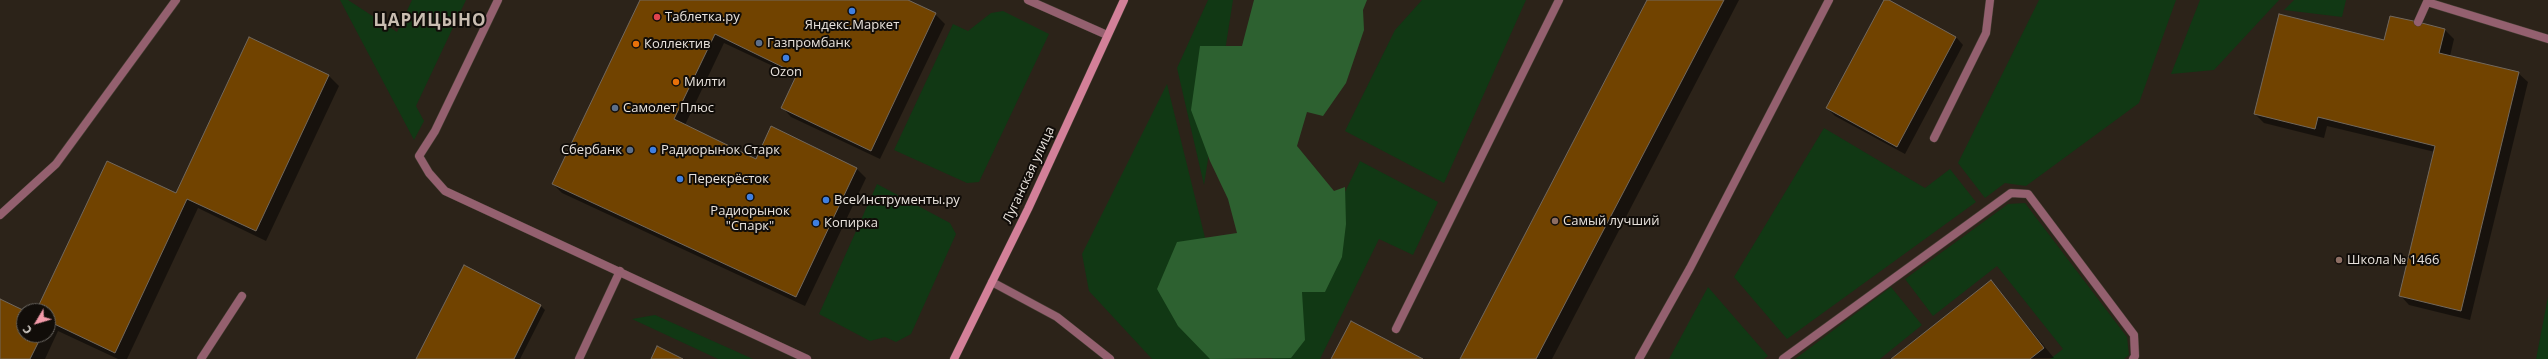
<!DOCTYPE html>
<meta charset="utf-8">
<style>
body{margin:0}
#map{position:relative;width:2548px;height:359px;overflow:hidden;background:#2c2319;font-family:"Open Sans",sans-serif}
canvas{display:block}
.north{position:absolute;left:16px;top:303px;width:40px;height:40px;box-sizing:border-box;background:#110d09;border:1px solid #67635e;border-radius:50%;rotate:232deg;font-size:11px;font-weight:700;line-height:16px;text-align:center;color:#e9e3dd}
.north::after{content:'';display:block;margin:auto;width:14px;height:18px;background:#f39aa9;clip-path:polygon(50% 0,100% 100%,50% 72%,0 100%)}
</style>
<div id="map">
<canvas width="2548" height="359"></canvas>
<div class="north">С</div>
</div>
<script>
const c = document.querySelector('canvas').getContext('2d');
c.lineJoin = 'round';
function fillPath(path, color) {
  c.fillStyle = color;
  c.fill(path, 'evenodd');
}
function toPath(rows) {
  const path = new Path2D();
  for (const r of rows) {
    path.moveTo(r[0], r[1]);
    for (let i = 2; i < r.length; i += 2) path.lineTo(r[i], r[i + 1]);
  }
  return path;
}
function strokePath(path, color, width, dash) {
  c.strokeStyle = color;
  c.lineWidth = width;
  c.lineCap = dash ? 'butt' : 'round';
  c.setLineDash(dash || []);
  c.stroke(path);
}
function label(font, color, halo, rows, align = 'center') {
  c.font = font + ' "Open Sans",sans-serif';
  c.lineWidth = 4;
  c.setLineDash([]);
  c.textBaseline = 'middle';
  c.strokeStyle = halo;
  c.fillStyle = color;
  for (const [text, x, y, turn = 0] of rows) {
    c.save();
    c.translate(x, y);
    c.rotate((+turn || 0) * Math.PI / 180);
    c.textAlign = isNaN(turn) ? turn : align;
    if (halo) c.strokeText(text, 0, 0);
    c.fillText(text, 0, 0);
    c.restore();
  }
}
fillPath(toPath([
 [340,0,348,0,397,32,412,0,466,0,416,106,424,121,414,140],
 [1208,0,1233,0,1204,185,1177,68],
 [1422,0,1526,0,1444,183,1345,131,1395,30],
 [2039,0,2176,0,2139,103,2026,186,2005,183,1985,198,1958,163],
 [2200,0,2279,0,2214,70,2171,74],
 [2294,0,2346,0,2342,17,2284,10],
 [1003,11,1049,34,979,182,967,183,894,150,953,24,968,31,991,13],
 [1167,84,1235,359,1152,359,1089,291,1082,254],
 [1824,128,1925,188,1950,169,1976,202,1787,339,1734,277],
 [1360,161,1438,202,1413,255,1379,239,1320,359,1272,359,1282,322],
 [877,184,950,223,956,234,911,334,896,342,885,337,870,341,819,314],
 [2025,203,2127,337,2129,355,2124,359,2050,359,2063,349,1997,266,1933,316,1905,279,2008,204],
 [1708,287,1768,356,1764,359,1669,359],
 [1891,287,1922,325,1880,359,1795,359],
 [2548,297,2548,359,2536,359],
 [655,315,753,359,718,359,632,319]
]), '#113814');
fillPath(toPath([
 [1254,0,1367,0,1363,10,1364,30,1346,83,1323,116,1307,112,1297,146,1334,191,1345,187,1346,224,1342,257,1325,292,1302,292,1305,340,1291,358,1210,359,1178,326,1157,289,1177,242,1237,233,1228,199,1210,161,1191,110,1200,46,1242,46]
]), '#2d6130');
fillPath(toPath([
 [641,0,905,0,935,14,945,24,880,159,791,117,782,107,796,77,724,43,685,125,756,160,771,128,857,169,866,178,805,306,562,193,553,184],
 [1648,0,1739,0,1552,359,1461,359],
 [1886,0,1956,37,1963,45,1905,154,1835,116,1827,108],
 [2418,23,2445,30,2454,39,2450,56,2518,73,2528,82,2470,320,2409,305,2400,295,2435,152,2327,126,2324,138,2264,123,2255,114],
 [329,76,339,86,266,241,198,208,127,359,118,359,58,331,45,359,0,359,0,300,24,335,48,335,48,311,37,311,176,194],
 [1991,282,2054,358,1893,359],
 [540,305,545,310,520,359,417,359]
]), '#0007');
const building = toPath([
 [640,0,908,0,936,13,871,151,781,108,797,74,715,34,674,119,756,159,771,126,857,168,796,297,552,184,640,0],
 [1647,0,1724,0,1536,359,1460,359,1647,0],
 [1884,0,1889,0,1956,37,1897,147,1826,108,1884,0],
 [2279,14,2384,40,2390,16,2418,22,2445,29,2439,53,2519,72,2461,311,2399,296,2435,146,2318,117,2315,129,2254,114,2279,14],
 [249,37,329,75,256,231,187,199,115,353,48,321,48,311,36,311,107,161,176,193,249,37],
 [464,265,541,305,514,359,416,359,464,265],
 [1991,280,2044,348,2030,359,1891,359,1991,280],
 [0,299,25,311,24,335,42,335,30,359,0,359,0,299],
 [1351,321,1423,359,1331,359,1351,321],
 [657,346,683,359,651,359,657,346]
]);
fillPath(building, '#714300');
strokePath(building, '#72685d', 1);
const lane = toPath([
 [498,0,435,131,419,156,429,173,445,191,807,359],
 [1028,0,1107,35],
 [2418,22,2427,2,2548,39],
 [1934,138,1986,33,1990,0],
 [0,215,56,164,176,0],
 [1396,329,1559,0],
 [201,359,242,296],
 [579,359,620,271],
 [1639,359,1690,268,1829,0],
 [1783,359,2011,193,2028,194,2134,335,2135,356,2133,359]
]);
const street = toPath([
 [992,282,1057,317,1110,359]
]);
const secondary = toPath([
 [954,359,1028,209,1124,0]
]);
strokePath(lane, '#463e34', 9);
strokePath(street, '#463e34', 9);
strokePath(secondary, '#463e34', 9);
strokePath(lane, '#94606f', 8);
strokePath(street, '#94606f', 8);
strokePath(secondary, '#d38099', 8);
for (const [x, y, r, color] of [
 [852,11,4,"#3f7fe0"],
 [657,17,4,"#e0444e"],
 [759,43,4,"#5c6f8a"],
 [636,44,4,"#e8710a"],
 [786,58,4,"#3f7fe0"],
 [676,82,4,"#e8710a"],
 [615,108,4,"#5c6f8a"],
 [630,150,4,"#5c6f8a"],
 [653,150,4,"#3f7fe0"],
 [680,179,4,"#3f7fe0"],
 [750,197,4,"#3f7fe0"],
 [826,200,4,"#3f7fe0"],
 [1555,221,4,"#8d6e63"],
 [816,223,4,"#3f7fe0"],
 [2339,260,4,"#8d6e63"]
]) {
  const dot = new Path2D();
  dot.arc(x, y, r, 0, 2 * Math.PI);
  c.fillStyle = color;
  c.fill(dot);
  strokePath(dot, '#110d09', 1.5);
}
label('13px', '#e9e3dd', '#110d09', [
 ["Таблетка.ру",665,17],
 ["Яндекс.Маркет",852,25,"center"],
 ["Газпромбанк",767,43],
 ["Коллектив",644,44],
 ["Ozon",786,72,"center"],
 ["Милти",684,82],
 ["Самолет Плюс",623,108],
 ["Сбербанк",622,150,"right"],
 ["Радиорынок Старк",661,150],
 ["Перекрёсток",688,179],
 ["ВсеИнструменты.ру",834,200],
 ["Радиорынок",750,211,"center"],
 ["\"Спарк\"",750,226,"center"],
 ["Самый лучший",1563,221],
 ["Копирка",824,223],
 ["Школа № 1466",2347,260]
], 'left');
label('13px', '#e9e3dd', '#110d09', [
 ["Луганская улица",1029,175,-65]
]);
c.letterSpacing = '1px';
label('bold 17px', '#c9bdb1', '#110d09', [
 ["ЦАРИЦЫНО",430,21]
]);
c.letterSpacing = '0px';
</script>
